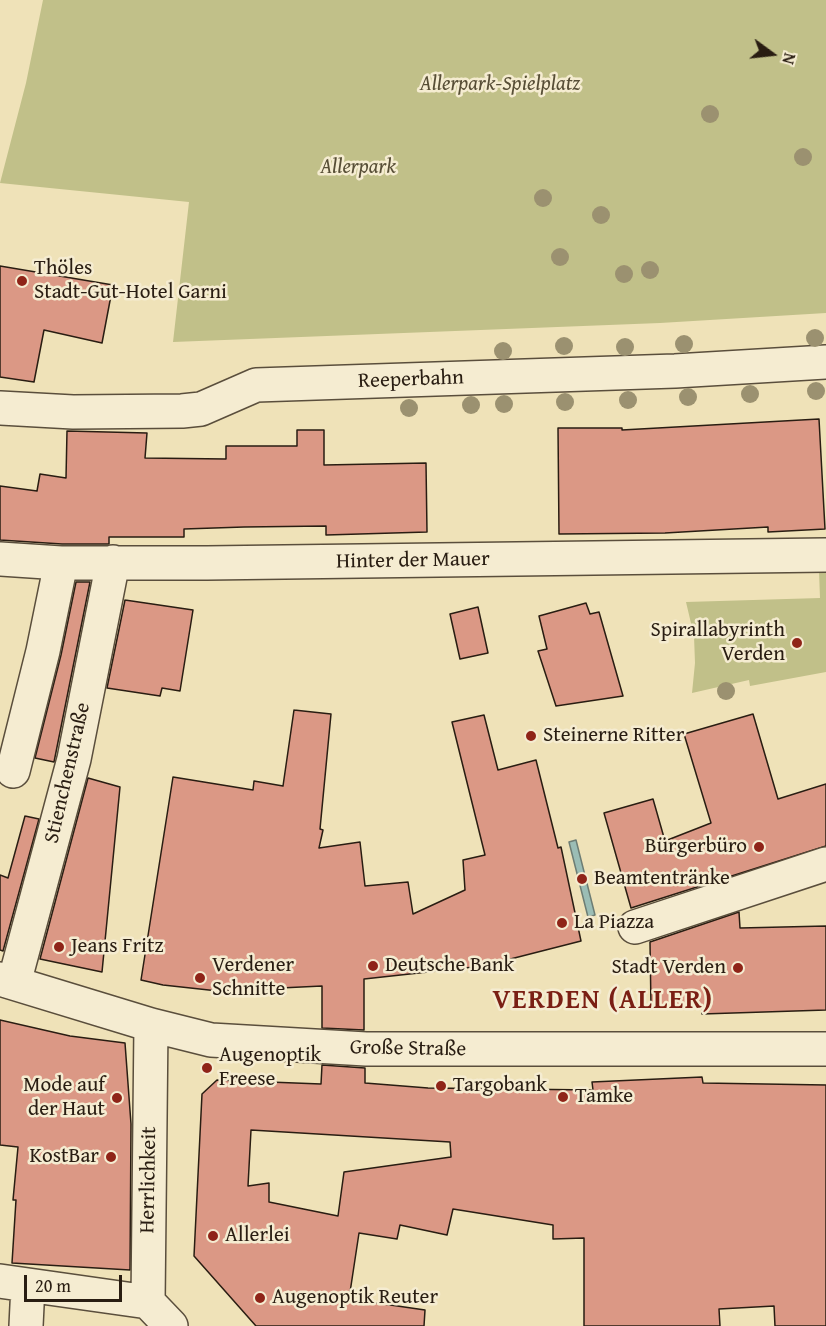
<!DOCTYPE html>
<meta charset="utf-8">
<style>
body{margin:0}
#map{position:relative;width:826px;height:1326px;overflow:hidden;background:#efe2b8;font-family:"Gentium Book Plus",serif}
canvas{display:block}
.north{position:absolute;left:742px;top:24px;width:60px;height:60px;-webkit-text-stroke:4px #f5ecd1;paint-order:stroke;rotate:105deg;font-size:16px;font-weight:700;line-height:24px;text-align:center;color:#291d12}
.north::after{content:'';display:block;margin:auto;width:21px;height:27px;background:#291d12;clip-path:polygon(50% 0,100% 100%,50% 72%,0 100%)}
.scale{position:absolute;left:24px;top:1275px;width:98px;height:27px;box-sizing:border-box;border:3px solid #291d12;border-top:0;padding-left:8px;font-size:18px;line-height:21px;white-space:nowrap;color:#291d12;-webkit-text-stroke:4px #f5ecd1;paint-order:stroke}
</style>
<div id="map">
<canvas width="826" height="1326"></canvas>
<div class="north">N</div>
<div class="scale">20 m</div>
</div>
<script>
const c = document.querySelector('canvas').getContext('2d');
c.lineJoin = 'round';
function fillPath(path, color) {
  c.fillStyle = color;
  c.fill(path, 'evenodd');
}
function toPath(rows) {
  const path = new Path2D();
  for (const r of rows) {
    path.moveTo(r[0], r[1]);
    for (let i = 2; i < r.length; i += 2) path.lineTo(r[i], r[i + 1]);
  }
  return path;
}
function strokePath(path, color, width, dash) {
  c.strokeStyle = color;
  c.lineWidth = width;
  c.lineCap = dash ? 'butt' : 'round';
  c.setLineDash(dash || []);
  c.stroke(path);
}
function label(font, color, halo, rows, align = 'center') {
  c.font = font + ' "Gentium Book Plus",serif';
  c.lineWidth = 5;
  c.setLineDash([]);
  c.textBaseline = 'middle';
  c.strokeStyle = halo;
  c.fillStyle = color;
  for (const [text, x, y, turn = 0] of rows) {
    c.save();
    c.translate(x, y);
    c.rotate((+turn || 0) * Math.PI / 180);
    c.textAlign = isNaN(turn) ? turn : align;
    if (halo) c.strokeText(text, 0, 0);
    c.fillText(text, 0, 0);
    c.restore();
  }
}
fillPath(toPath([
 [43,0,826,0,826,313,660,323,173,342,189,202,0,183,26,83],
 [819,571,826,571,826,672,750,686,749,680,692,693,695,663,694,636,686,602,820,598]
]), '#c1c089');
const water = toPath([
 [576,840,595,915,588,917,569,842,576,840]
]);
fillPath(water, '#9bbdb5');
strokePath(water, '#6d7d74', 1.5);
const building = toPath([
 [0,266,113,285,102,343,44,330,34,382,0,377,0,266],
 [819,419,825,529,768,532,768,527,665,533,559,534,558,428,622,428,622,430,819,419],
 [297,430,324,430,324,465,426,463,427,532,326,535,326,526,244,527,184,529,184,537,109,537,109,544,62,544,0,540,0,486,37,491,40,474,66,478,67,431,147,433,145,458,226,459,226,446,297,446,297,430],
 [76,582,90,582,54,762,35,758,61,655,76,582],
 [125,600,193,610,180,691,162,688,160,696,107,688,125,600],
 [586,603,590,614,599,612,623,696,556,706,538,651,547,649,539,616,586,603],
 [478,607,488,653,460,659,450,614,478,607],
 [294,710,331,714,320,829,323,830,319,848,360,842,365,886,408,882,413,914,465,890,463,860,485,855,452,722,484,715,498,770,536,760,558,848,561,847,581,941,483,966,364,979,364,1030,322,1028,322,986,218,991,163,985,141,980,173,777,253,790,254,781,283,786,294,710],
 [753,714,778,799,826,784,826,846,631,908,604,813,653,799,665,841,711,823,684,734,753,714],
 [88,778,120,787,102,972,40,959,88,778],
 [25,816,39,819,3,951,0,950,0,875,8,878,25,816],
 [739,912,740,928,826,926,826,1010,702,1014,702,1007,651,1008,650,942,739,912],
 [0,1020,70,1036,125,1043,131,1124,130,1270,12,1263,16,1200,13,1200,18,1147,0,1145,0,1020],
 [322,1065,365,1068,365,1083,428,1088,593,1090,592,1082,702,1077,703,1083,826,1085,826,1326,775,1326,774,1306,719,1309,720,1326,584,1326,584,1238,553,1239,553,1225,453,1209,447,1235,400,1225,397,1239,359,1233,349,1299,425,1310,424,1326,256,1326,194,1256,202,1094,217,1080,321,1084,322,1065],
 [251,1130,450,1142,451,1157,344,1172,338,1216,269,1202,269,1183,248,1186,251,1130]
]);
fillPath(building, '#db9885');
strokePath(building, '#291d12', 1.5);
const minor = toPath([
 [0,408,73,412,182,411,201,409,256,385,675,371,826,362],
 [0,559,61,563,207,563,826,555],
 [13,771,43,651,61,563],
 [635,927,826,864],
 [0,979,151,1025,211,1040,366,1049,826,1049],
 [14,983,74,759,113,562],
 [151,1025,148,1302,171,1326],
 [0,1281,148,1302],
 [26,1326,28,1285]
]);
strokePath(minor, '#5a4e3c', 36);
strokePath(minor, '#f5ecd1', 33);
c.fillStyle = '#9b9170';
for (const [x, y] of [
 [710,114],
 [803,157],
 [543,198],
 [601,215],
 [560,257],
 [650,270],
 [624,274],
 [815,338],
 [684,344],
 [564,346],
 [625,347],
 [503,351],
 [816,391],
 [750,394],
 [688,397],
 [628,400],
 [565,402],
 [504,404],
 [471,405],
 [409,408],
 [726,691]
]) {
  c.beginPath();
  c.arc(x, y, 9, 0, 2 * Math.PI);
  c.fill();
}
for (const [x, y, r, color] of [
 [22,281,6,"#8f2418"],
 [797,643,6,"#8f2418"],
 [531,736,6,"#8f2418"],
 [759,847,6,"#8f2418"],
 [582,879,6,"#8f2418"],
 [562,923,6,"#8f2418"],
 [59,947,6,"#8f2418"],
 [373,966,6,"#8f2418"],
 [738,968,6,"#8f2418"],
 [200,978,6,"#8f2418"],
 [207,1068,6,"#8f2418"],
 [441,1086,6,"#8f2418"],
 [563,1097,6,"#8f2418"],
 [117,1098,6,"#8f2418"],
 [111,1157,6,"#8f2418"],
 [213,1236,6,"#8f2418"],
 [260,1298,6,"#8f2418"]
]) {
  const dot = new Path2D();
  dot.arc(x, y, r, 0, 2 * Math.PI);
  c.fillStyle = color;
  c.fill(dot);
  strokePath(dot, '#f5ecd1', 2);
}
label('italic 21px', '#574e36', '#f5ecd1', [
 ["Allerpark-Spielplatz",500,85],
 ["Allerpark",358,168]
]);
label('21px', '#291d12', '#f5ecd1', [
 ["Thöles",34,269],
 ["Stadt-Gut-Hotel Garni",34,293],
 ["Spirallabyrinth",785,631,"right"],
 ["Verden",785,655,"right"],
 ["Steinerne Ritter",543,736],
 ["Bürgerbüro",747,847,"right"],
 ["Beamtentränke",594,879],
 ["La Piazza",574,923],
 ["Jeans Fritz",71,947],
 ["Verdener",212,966],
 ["Schnitte",212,990],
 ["Deutsche Bank",385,966],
 ["Stadt Verden",726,968,"right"],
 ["Augenoptik",219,1056],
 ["Freese",219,1080],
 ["Mode auf",105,1086,"right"],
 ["der Haut",105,1110,"right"],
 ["Targobank",453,1086],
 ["Tamke",575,1097],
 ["KostBar",99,1157,"right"],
 ["Allerlei",225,1236],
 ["Augenoptik Reuter",272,1298]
], 'left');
label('21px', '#291d12', '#f5ecd1', [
 ["Reeperbahn",411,380,-2],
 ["Hinter der Mauer",413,561,-1],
 ["Stienchenstraße",68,773,-77],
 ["Große Straße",408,1049,1],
 ["Herrlichkeit",149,1180,-89]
]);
c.letterSpacing = '1.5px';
label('bold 27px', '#7a1f14', '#f5ecd1', [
 ["VERDEN (ALLER)",603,1001]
]);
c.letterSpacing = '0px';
</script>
